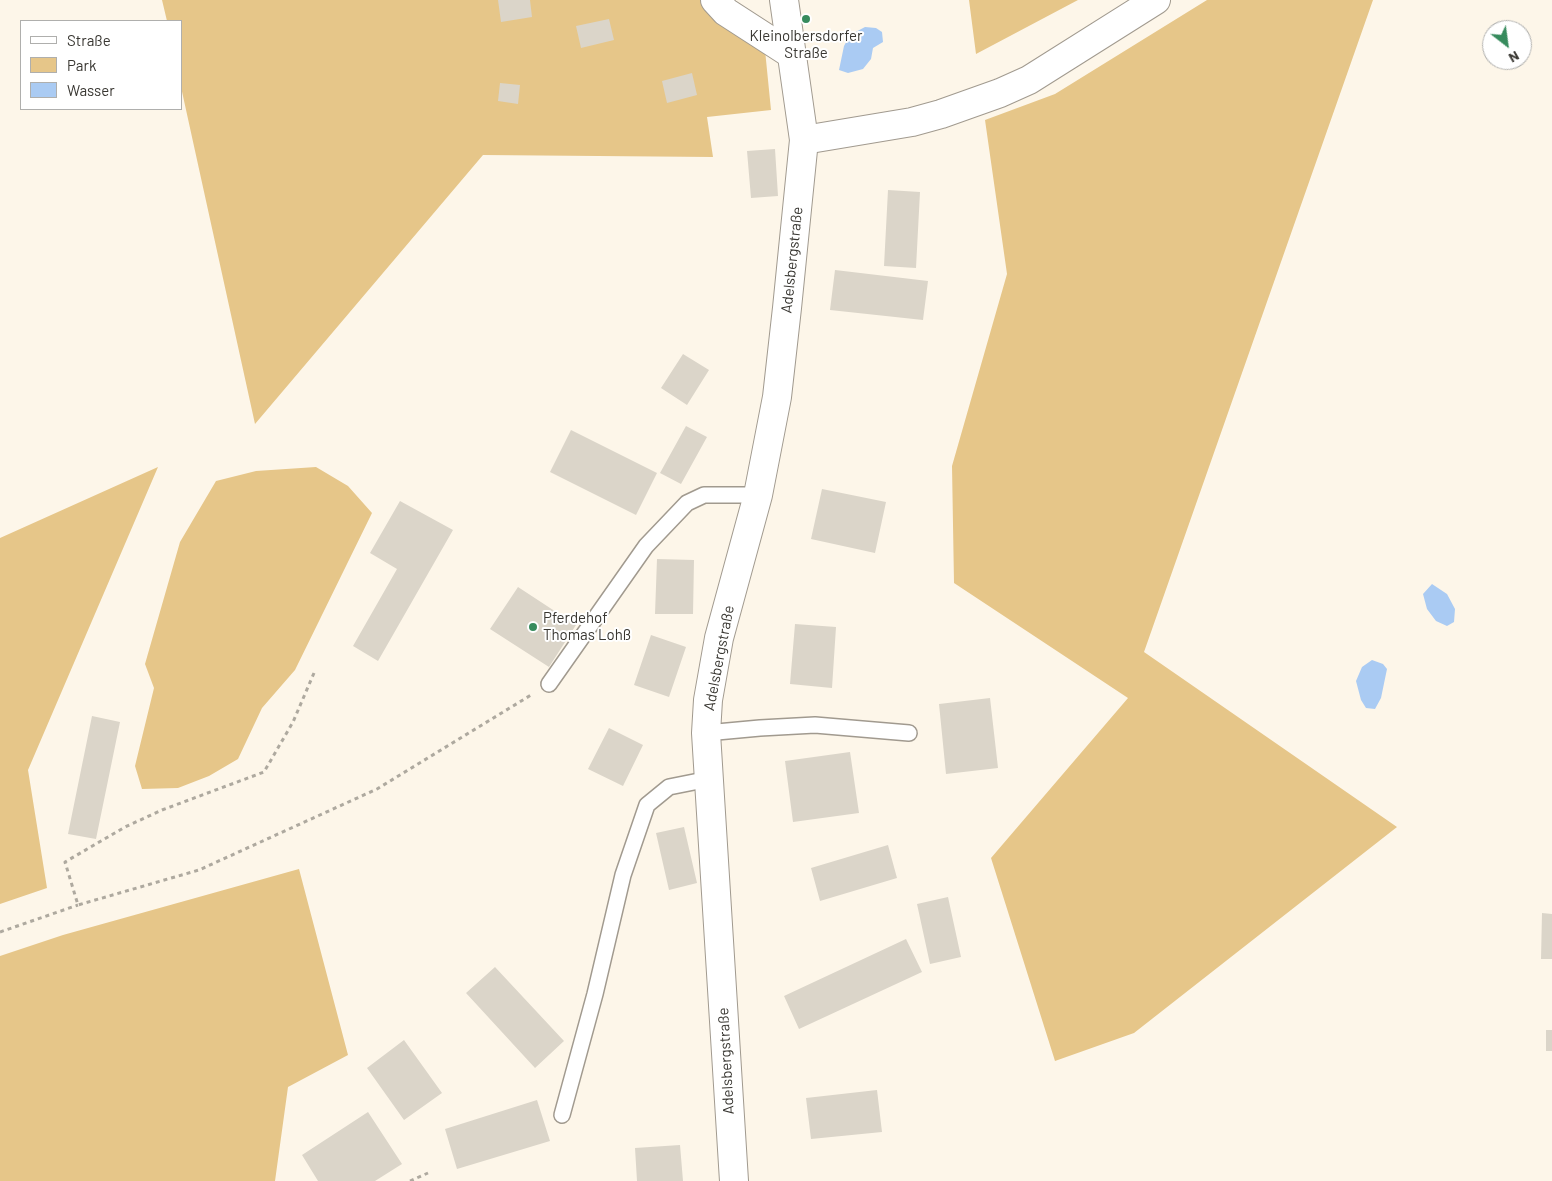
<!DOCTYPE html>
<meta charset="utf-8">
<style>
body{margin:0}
#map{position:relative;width:1552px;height:1181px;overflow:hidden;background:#fdf6e9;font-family:Barlow,sans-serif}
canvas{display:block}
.legend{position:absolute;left:20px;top:20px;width:162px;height:90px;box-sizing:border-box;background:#fff;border:1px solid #afafad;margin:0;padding:6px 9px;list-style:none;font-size:15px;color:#383631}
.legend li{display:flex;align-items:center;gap:10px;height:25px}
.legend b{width:25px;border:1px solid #afafad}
.north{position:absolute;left:1482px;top:20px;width:50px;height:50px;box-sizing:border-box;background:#fff;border:1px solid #afafad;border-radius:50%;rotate:150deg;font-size:14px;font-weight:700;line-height:20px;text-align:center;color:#383631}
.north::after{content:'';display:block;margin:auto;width:18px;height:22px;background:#378b5d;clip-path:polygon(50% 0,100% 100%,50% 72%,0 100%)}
</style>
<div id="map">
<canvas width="1552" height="1181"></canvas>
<ul class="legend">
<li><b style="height:6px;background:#fff"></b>Straße</li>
<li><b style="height:14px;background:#e6c689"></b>Park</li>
<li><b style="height:14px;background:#aacbf3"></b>Wasser</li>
</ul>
<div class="north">N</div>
</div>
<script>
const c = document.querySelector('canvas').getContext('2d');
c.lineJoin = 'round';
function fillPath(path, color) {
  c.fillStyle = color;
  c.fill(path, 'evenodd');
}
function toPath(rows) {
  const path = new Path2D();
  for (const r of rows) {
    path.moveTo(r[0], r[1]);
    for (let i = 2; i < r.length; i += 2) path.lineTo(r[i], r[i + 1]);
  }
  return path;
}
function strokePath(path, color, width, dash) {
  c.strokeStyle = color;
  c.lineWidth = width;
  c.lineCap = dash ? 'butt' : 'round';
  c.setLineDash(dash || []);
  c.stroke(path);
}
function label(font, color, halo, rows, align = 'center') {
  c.font = font + ' Barlow,sans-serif';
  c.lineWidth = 4;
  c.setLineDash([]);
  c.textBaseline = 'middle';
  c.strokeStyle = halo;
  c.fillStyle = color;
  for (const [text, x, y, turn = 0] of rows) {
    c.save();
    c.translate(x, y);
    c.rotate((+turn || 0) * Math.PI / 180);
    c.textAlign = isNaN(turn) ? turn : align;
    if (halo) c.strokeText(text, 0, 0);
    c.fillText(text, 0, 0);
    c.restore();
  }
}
fillPath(toPath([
 [162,0,728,0,763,30,771,110,707,117,713,157,483,155,255,424,181,87,181,21,167,21],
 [969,0,1078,0,976,54],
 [1207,0,1373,0,1144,652,1397,827,1134,1033,1055,1061,991,858,1128,698,954,583,952,466,1007,274,985,120,1055,94],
 [158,467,28,770,47,888,0,904,0,538],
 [316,467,348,486,372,513,295,670,262,708,238,759,209,776,178,788,142,789,135,766,154,688,145,664,180,542,216,481,256,471],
 [299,869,348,1055,288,1087,275,1181,0,1181,0,956,63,935]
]), '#e6c689');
fillPath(toPath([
 [865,27,876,28,882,32,883,42,873,48,871,59,863,69,848,73,839,70,844,46,850,35],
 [1432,584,1447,594,1455,609,1454,622,1447,626,1436,621,1427,609,1423,594],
 [1372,660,1383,664,1387,669,1381,698,1375,709,1366,708,1361,700,1356,681,1362,667]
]), '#aacbf3');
fillPath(toPath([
 [498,0,530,0,532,17,501,22],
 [609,19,614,40,581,48,576,26],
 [692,73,697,95,667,103,662,81],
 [500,83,520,85,518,104,498,101],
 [775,149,778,196,751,198,747,151],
 [888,190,920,192,916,268,884,266],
 [835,270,928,281,923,320,830,310],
 [683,354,709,370,687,405,661,388],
 [686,426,707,437,681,484,660,473],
 [571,430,657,473,636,515,550,472],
 [822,489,886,502,875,553,811,539],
 [400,501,453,530,378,661,353,646,397,569,370,553],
 [657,559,694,560,693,614,655,614],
 [518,587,576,625,549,667,490,629],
 [795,624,836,627,832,688,790,684],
 [651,635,686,647,669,697,634,685],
 [990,698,998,768,946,774,939,704],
 [92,716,120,722,96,839,68,834],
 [609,728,643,745,623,786,588,769],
 [850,752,859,813,793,822,785,761],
 [684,827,697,883,669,890,656,833],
 [888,845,897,878,820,901,811,868],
 [948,897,961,957,930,964,917,904],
 [1542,913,1552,914,1552,959,1541,959],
 [906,939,922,972,799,1029,784,996],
 [495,967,564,1041,535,1068,466,993],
 [1546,1030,1552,1030,1552,1051,1546,1051],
 [404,1040,442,1093,404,1120,367,1068],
 [877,1090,882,1132,811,1139,806,1098],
 [537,1100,550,1141,457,1169,445,1129],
 [368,1112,402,1164,375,1181,318,1181,302,1155],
 [680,1145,683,1181,637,1181,635,1148]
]), '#dbd5c9');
const service = toPath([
 [549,684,646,546,687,503,704,495,758,495],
 [706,733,760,728,815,725,909,733],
 [562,1115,595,994,623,875,647,805,669,787,709,779]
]);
const minor = toPath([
 [715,0,726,12,791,54],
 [804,140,912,122,941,114,1000,93,1029,80,1156,0]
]);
const tertiary = toPath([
 [734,1181,706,733,708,700,719,638,758,495,777,397,787,308,804,140,784,0]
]);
strokePath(service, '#a19a8f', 18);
strokePath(minor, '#a19a8f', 30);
strokePath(tertiary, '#a19a8f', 30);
strokePath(toPath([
 [314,673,293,722,264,772,162,810,125,827,65,862,78,905,199,870,377,789,531,695],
 [0,932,78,905],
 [410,1181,428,1173]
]), '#aea99f', 3, [4, 4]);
strokePath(service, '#fff', 15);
strokePath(minor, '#fff', 28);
strokePath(tertiary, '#fff', 28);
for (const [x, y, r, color] of [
 [806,19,5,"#378b5d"],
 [533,627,5,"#378b5d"]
]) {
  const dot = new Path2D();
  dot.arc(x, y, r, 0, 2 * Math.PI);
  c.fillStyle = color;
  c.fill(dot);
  strokePath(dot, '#fff', 2);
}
label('15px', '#383631', '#fff', [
 ["Kleinolbersdorfer",806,36],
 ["Straße",806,53],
 ["Pferdehof",543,618,"left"],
 ["Thomas Lohß",543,635,"left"]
]);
label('15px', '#383631', '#fff', [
 ["Adelsbergstraße",792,260,-84],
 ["Adelsbergstraße",719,658,-79],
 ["Adelsbergstraße",726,1061,-93]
]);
</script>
